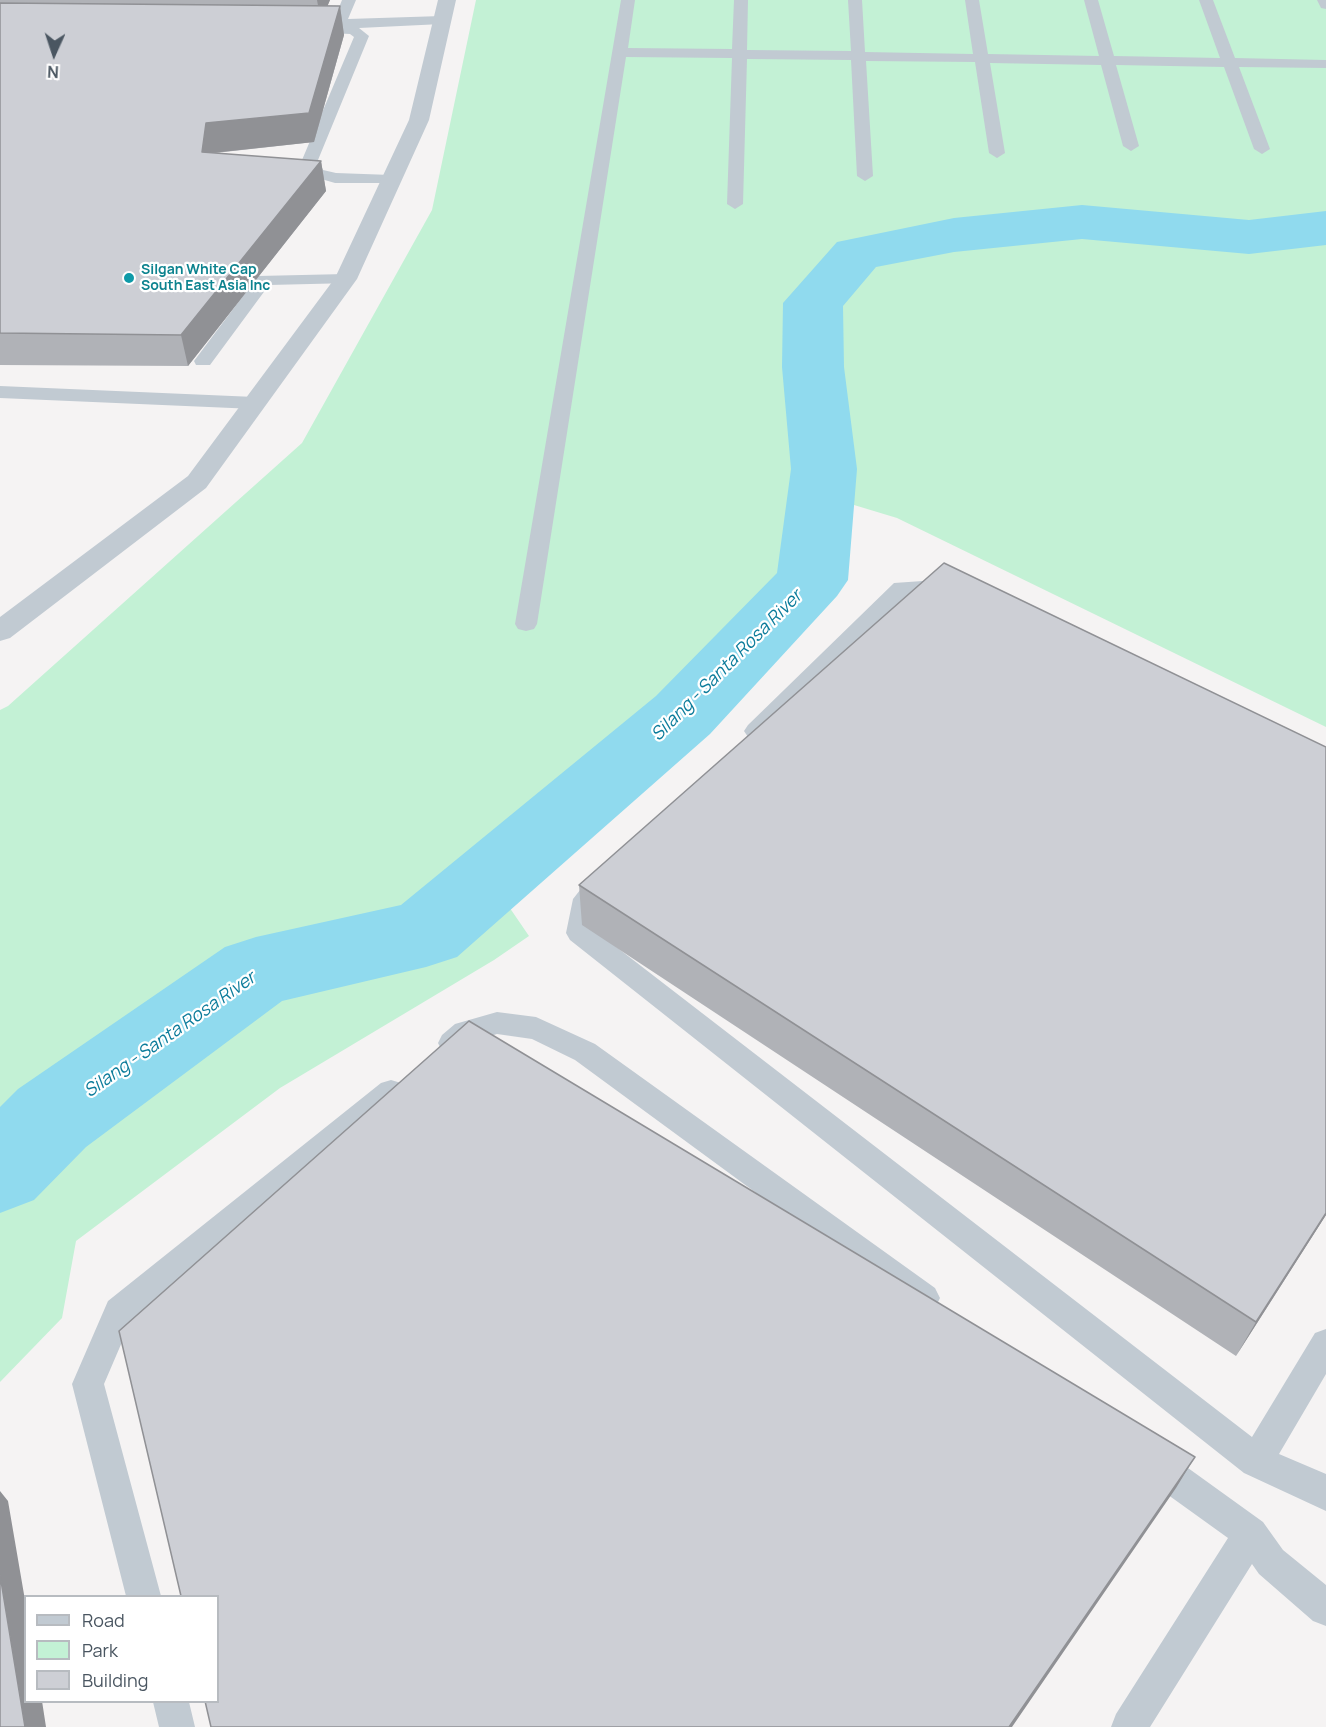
<!DOCTYPE html>
<style>
body{margin:0}
#map{position:relative;width:1326px;height:1727px;overflow:hidden;background:#f5f3f3;font-family:Manrope,sans-serif}
canvas{display:block}
.legend{position:absolute;left:24px;top:1595px;width:195px;height:108px;box-sizing:border-box;background:#fff;border:2px solid #b7bbc0;margin:0;padding:8px 10px;list-style:none;font-size:18px;color:#4a5661}
.legend li{display:flex;align-items:center;gap:12px;height:30px}
.legend b{width:30px;border:2px solid #b7bbc0}
.north{position:absolute;left:24px;top:24px;width:60px;height:60px;-webkit-text-stroke:4px #fff;paint-order:stroke;rotate:183deg;font-size:16px;font-weight:700;line-height:24px;text-align:center;color:#4a5661}
.north::after{content:'';display:block;margin:auto;width:21px;height:27px;background:#4a5661;clip-path:polygon(50% 0,100% 100%,50% 72%,0 100%)}
</style>
<div id="map">
<canvas width="1326" height="1727"></canvas>
<ul class="legend">
<li><b style="height:8px;background:#c1cad2"></b>Road</li>
<li><b style="height:16px;background:#c3f1d5"></b>Park</li>
<li><b style="height:16px;background:#cdcfd5"></b>Building</li>
</ul>
<div class="north">N</div>
</div>
<script>
const c = document.querySelector('canvas').getContext('2d');
c.lineJoin = 'round';
function fillPath(path, color) {
  c.fillStyle = color;
  c.fill(path, 'evenodd');
}
function toPath(rows) {
  const path = new Path2D();
  for (const r of rows) {
    path.moveTo(r[0], r[1]);
    for (let i = 2; i < r.length; i += 2) path.lineTo(r[i], r[i + 1]);
  }
  return path;
}
function strokePath(path, color, width, dash) {
  c.strokeStyle = color;
  c.lineWidth = width;
  c.lineCap = dash ? 'butt' : 'round';
  c.setLineDash(dash || []);
  c.stroke(path);
}
function label(font, color, halo, rows, align = 'center') {
  c.font = font + ' Manrope,sans-serif';
  c.lineWidth = 4.5;
  c.setLineDash([]);
  c.textBaseline = 'middle';
  c.strokeStyle = halo;
  c.fillStyle = color;
  for (const [text, x, y, turn = 0] of rows) {
    c.save();
    c.translate(x, y);
    c.rotate((+turn || 0) * Math.PI / 180);
    c.textAlign = isNaN(turn) ? turn : align;
    if (halo) c.strokeText(text, 0, 0);
    c.fillText(text, 0, 0);
    c.restore();
  }
}
fillPath(toPath([
 [476,0,1326,0,1326,727,897,518,821,495,812,580,683,715,490,879,529,936,494,960,280,1088,76,1241,62,1318,0,1382,0,710,8,706,302,443,432,210]
]), '#c3f1d5');
fillPath(toPath([
 [1082,205,1249,220,1326,211,1326,245,1249,254,1082,239,954,252,876,267,843,306,844,367,857,469,848,580,837,596,710,734,457,957,426,967,282,1001,86,1147,34,1200,0,1213,0,1107,18,1089,225,947,256,937,401,905,656,696,777,573,791,469,782,367,783,303,837,242,954,218,1082,205]
]), '#90daee');
fillPath(toPath([
 [342,0,356,0,348,19,442,16,449,20,442,24,359,28,369,36,318,160,323,170,336,173,391,175,397,177,399,180,397,183,335,183,311,176,302,160,354,37,350,34,309,32,302,28,309,24,332,25,342,0],
 [621,0,635,0,628,48,732,49,734,0,748,0,747,50,851,51,848,0,862,0,865,52,973,54,965,0,979,0,988,54,1099,56,1084,0,1098,0,1114,56,1220,58,1199,0,1213,0,1235,58,1326,60,1326,68,1239,67,1270,149,1262,154,1254,149,1224,67,1116,65,1139,146,1131,151,1123,146,1101,65,990,63,1005,153,997,158,989,153,975,62,866,61,873,176,865,181,857,176,851,60,747,59,743,204,735,209,727,204,732,58,626,57,537,624,534,629,526,631,518,629,515,624,621,0],
 [1317,0,1326,0,1326,9,1321,8,1317,0],
 [346,274,352,275,355,279,352,283,269,285,210,365,196,365,194,361,258,276,346,274],
 [0,386,255,397,262,399,265,403,262,407,255,409,0,398,0,386],
 [937,580,956,588,959,593,956,598,948,600,933,594,908,595,764,737,756,739,748,737,744,731,748,725,894,583,937,580],
 [593,882,602,885,606,892,598,903,593,929,1252,1437,1315,1333,1326,1329,1326,1374,1279,1454,1326,1474,1326,1511,1244,1473,570,940,566,933,573,899,584,885,593,882],
 [497,1012,536,1017,595,1044,935,1288,940,1298,935,1308,924,1312,913,1308,575,1060,532,1039,497,1034,474,1041,462,1051,452,1055,442,1051,438,1043,442,1035,455,1024,497,1012],
 [391,1080,401,1083,405,1092,401,1101,131,1321,104,1384,161,1596,126,1596,72,1384,108,1301,381,1083,391,1080],
 [1151,1445,1163,1450,1263,1522,1283,1550,1326,1585,1326,1626,1313,1621,1259,1574,1252,1564,1150,1727,1111,1727,1116,1714,1228,1538,1139,1474,1134,1462,1139,1450,1151,1445],
 [153,1702,189,1702,195,1727,159,1727,153,1702]
]), '#c1cad2');
fillPath(toPath([
 [438,0,456,0,429,120,357,279,206,488,10,638,0,641,0,617,188,476,335,278,409,120,438,0]
]), '#c1cad2');
fillPath(toPath([
 [0,0,330,0,327,6,340,6,344,35,314,142,215,153,321,161,326,191,188,366,0,365],
 [1326,747,1326,1215,1236,1356,582,925,579,885]
]), '#b0b2b7');
fillPath(toPath([
 [317,0,330,0,321,22],
 [340,6,344,35,314,142,212,153,202,152,206,123],
 [321,161,326,191,188,366,181,335],
 [1326,1213,1326,1215,1236,1356,1256,1322],
 [1195,1457,1176,1488,1012,1727,1009,1727],
 [0,1491,8,1501,26,1606,26,1701,42,1701,46,1727,25,1727,0,1575]
]), '#909195');
const building = toPath([
 [0,3,340,6,309,113,206,123,202,152,321,161,181,335,0,333,0,3],
 [944,563,1326,747,1326,1213,1256,1322,579,885,944,563],
 [469,1021,1195,1457,1009,1727,211,1727,205,1701,218,1701,218,1596,181,1596,119,1331,469,1021],
 [0,1575,25,1727,0,1727,0,1575]
]);
fillPath(building, '#cdcfd5');
strokePath(building, '#909195', 1.5);
for (const [x, y, r, color] of [
 [129,278,6,"#0f9aa8"]
]) {
  const dot = new Path2D();
  dot.arc(x, y, r, 0, 2 * Math.PI);
  c.fillStyle = color;
  c.fill(dot);
  strokePath(dot, '#fff', 2);
}
label('bold 14px', '#0d838f', '#fff', [
 ["Silgan White Cap",141,270],
 ["South East Asia Inc",141,286]
], 'left');
label('italic 18px', '#0c7c9b', '#fff', [
 ["Silang - Santa Rosa River",727,666,-45],
 ["Silang - Santa Rosa River",170,1035,-35]
]);
</script>
